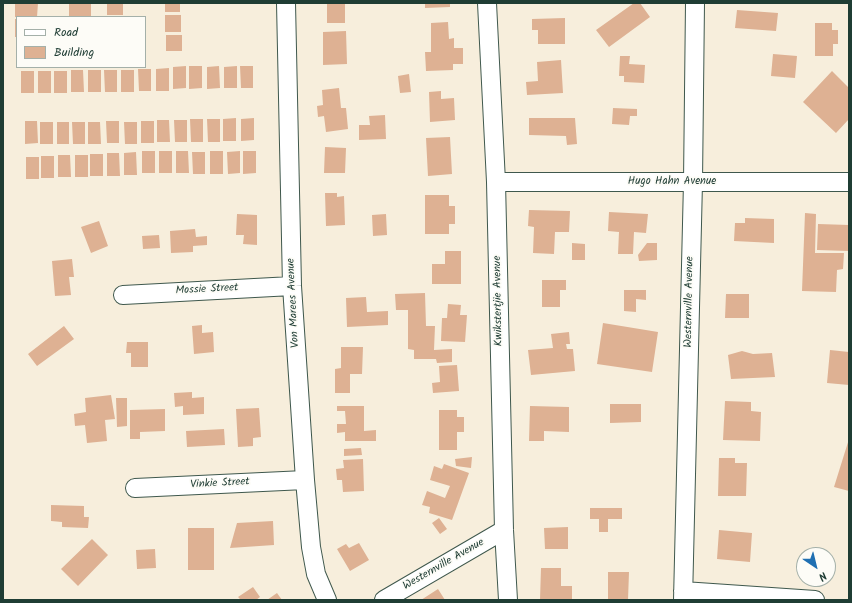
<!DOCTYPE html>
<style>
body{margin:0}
#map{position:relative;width:852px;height:603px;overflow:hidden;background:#f7eedc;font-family:Kalam,sans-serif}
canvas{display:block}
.frame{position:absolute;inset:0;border:4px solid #1f3d34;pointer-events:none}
.legend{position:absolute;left:16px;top:16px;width:130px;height:52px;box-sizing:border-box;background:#fdfcf7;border:1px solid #a4b0a9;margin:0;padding:5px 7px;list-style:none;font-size:12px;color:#1f3d34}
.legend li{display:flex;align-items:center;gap:8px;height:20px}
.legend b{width:20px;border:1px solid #a4b0a9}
.north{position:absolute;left:796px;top:547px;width:40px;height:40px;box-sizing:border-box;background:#fdfcf7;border:1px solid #a4b0a9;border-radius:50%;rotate:145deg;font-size:11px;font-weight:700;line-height:16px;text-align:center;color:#1f3d34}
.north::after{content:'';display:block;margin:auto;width:14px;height:18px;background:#1f6fb2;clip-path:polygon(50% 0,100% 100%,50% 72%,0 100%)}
</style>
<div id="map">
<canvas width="852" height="603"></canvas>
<div class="frame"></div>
<ul class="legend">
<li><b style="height:5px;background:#fff"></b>Road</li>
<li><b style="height:11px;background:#deb193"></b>Building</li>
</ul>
<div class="north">N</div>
</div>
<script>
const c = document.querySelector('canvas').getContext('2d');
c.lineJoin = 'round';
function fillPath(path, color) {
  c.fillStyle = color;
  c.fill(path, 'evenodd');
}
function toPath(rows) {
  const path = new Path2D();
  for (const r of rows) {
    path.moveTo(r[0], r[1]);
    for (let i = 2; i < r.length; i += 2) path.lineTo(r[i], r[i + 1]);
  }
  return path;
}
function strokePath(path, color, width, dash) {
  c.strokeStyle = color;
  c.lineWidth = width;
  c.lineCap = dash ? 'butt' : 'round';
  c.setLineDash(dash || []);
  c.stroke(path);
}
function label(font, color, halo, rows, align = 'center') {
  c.font = font + ' Kalam,sans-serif';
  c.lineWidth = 3.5;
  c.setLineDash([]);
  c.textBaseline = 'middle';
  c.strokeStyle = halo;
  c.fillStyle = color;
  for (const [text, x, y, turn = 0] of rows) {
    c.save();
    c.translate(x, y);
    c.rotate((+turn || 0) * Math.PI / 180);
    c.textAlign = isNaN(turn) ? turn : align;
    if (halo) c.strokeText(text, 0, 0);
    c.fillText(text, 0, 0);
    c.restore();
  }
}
fillPath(toPath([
 [15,3,38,3,37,17,15,17],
 [69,3,91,3,91,16,69,16],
 [107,3,123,3,123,15,107,15],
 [165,3,180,3,180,12,165,12],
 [327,3,345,3,345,23,327,23],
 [425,3,450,3,450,7,425,8],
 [634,3,640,3,650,17,609,47,596,30],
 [737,10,778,13,776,31,735,28],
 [165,15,181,15,181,32,165,32],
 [565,18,565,44,538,44,538,30,532,30,532,19],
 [15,19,17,19,17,37,15,37],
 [448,22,449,39,454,38,454,48,463,48,463,64,453,64,453,70,426,71,425,52,431,52,431,23],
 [815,23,832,23,832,30,838,30,838,44,833,44,833,56,815,56],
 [346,31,347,64,323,65,323,32],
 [166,35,182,35,182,51,166,51],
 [773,54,797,56,795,78,771,76],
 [620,56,630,56,629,64,645,65,644,83,624,82,624,76,619,76],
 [561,60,563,93,527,95,526,82,538,81,537,62],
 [186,66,186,88,173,89,173,67],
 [189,66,202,66,202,88,189,89],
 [219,66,220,88,207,89,207,67],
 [237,66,237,88,224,88,224,67],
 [240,66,253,66,253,88,241,88],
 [169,68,169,91,156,91,156,69],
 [138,69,151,69,151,91,139,91],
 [71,70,83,70,84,92,71,92],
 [88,70,101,70,101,92,88,92],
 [104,70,117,70,117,92,105,92],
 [121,70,134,70,134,92,121,92],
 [21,71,34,71,34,93,21,93],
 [38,71,51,71,51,93,38,93],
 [54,71,67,71,67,93,54,93],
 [832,71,849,88,849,119,836,133,803,102],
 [409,74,411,92,400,93,398,76],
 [339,88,341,108,346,108,348,129,326,132,324,116,318,117,317,106,323,105,322,90],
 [441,91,441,99,454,98,455,120,430,122,429,92],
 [613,108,637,109,637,116,630,116,629,125,612,124],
 [385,115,386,139,359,140,359,125,370,125,369,116],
 [236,118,236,141,223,141,223,119],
 [254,118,254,140,241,141,241,119],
 [529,118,575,118,577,144,567,145,566,136,529,135],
 [190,119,203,119,203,142,191,142],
 [207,119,220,119,220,142,208,142],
 [157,120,169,120,170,142,157,142],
 [174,120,187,120,187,142,175,142],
 [25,121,37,121,38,143,25,144],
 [106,121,119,121,119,143,107,143],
 [141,121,154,121,154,143,141,143],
 [40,122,53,122,53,144,40,144],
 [57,122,69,122,69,144,57,144],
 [72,122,85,122,85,144,73,144],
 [88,122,100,122,101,144,88,144],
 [124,122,137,122,137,144,125,144],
 [450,137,452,174,428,176,426,138],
 [325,147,346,148,345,173,324,173],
 [142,151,155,151,155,173,142,173],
 [159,151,172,151,172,173,159,173],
 [176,151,188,151,189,173,176,173],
 [210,151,223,151,223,174,210,174],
 [240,151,240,173,228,174,227,152],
 [243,151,256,151,256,173,243,174],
 [136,152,137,175,124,175,124,153],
 [192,152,205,152,205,174,193,174],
 [107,153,119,153,120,176,107,176],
 [90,154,103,154,103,176,90,176],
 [58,155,70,155,71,177,58,177],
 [75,155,88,155,88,177,75,177],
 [41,156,54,156,54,178,41,178],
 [26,157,39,157,39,179,26,179],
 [325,193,337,193,337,197,344,196,345,225,326,226],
 [425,195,449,195,449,206,455,206,455,224,449,224,449,234,425,234],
 [529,210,570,211,569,232,555,232,554,254,533,253,534,227,528,226],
 [609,212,648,214,646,233,634,232,633,254,618,254,619,232,608,231],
 [805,213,816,214,815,253,844,253,843,269,837,270,836,292,802,291],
 [237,214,257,215,257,245,243,244,244,235,236,235],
 [386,214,387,235,373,236,372,215],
 [745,218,774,219,774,243,734,241,735,223,745,223],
 [99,221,108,246,91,253,81,227],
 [818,224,849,225,849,251,817,250],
 [195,229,196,237,207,236,207,245,193,246,193,252,171,253,170,231],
 [159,235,160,248,143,249,142,236],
 [572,243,585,244,585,260,572,260],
 [647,243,657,243,657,260,639,261,638,255],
 [445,251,461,251,461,284,432,284,432,264,445,264],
 [72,259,74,277,69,277,71,295,55,296,52,261],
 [542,280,566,280,566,290,560,290,560,307,542,307],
 [624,290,646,290,646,300,636,299,636,312,624,311],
 [425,293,426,326,435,326,434,350,452,349,452,362,437,363,436,359,414,359,414,350,408,349,408,310,396,310,395,294],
 [726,294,749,294,749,318,725,318],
 [366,297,367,312,388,311,388,325,347,327,346,298],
 [448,304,461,305,460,315,467,315,465,342,441,341,442,318,447,318],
 [603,323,658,332,652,372,597,364],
 [202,325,202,333,213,332,214,352,194,354,192,326],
 [64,326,74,339,37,366,28,354],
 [569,332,570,344,566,344,567,349,573,349,575,371,531,375,528,350,553,348,551,334],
 [127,342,148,342,148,367,131,367,131,353,126,353],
 [341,347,363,347,362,374,350,374,350,393,335,393,335,369,341,368],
 [830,350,849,352,849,385,827,383],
 [742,351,753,354,772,353,775,377,731,379,728,355],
 [457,365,459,391,433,393,432,383,440,382,439,366],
 [192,392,192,398,204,397,204,414,183,415,183,406,175,407,174,393],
 [111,395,115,419,105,420,107,441,87,443,85,425,75,426,74,414,86,412,85,398],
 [116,398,127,398,127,426,117,427],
 [725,401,751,402,751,411,761,412,760,441,723,440],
 [610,404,641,404,641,422,610,423],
 [337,406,364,406,364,431,376,430,376,441,345,441,345,432,337,433,337,424,346,424,345,411,337,411],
 [530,406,569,407,569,432,544,431,544,441,529,441],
 [259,408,261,437,253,438,253,446,238,447,236,409],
 [165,409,165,431,140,432,140,439,130,439,130,410],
 [439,410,457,410,457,417,464,417,464,432,457,432,457,450,439,450],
 [224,429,225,445,187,447,186,431],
 [849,439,849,491,834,487],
 [361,448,362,455,344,456,344,449],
 [472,457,471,468,456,466,455,459],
 [719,458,735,458,735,463,747,463,746,496,718,496],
 [363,459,364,491,343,492,342,480,337,480,336,469,344,468,343,460],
 [444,464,469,473,452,520,429,513,430,507,422,505,427,491,445,498,450,486,430,480,434,466,442,469],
 [51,505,84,506,84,517,89,517,88,528,62,527,62,522,51,521],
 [590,508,622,508,622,519,608,519,608,532,599,532,599,519,590,519],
 [439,518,447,529,440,534,432,523],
 [273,521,274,545,230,548,237,523],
 [568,527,568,549,545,549,544,528],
 [188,528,214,528,214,570,188,570],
 [719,530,752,533,750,562,717,559],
 [92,539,108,555,78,586,61,569],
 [359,543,369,560,350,571,337,549,346,544,349,548],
 [155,549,156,568,137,569,136,550],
 [541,568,561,568,561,586,572,586,572,600,540,600],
 [608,572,629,572,628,600,608,600],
 [253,587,260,597,256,600,241,600,238,597],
 [438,589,445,600,421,600],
 [277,593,282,600,267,600]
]), '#deb193');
const minor = toPath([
 [286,3,292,286,305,480,311,547,316,574,327,600],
 [487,3,496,182,504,530,508,600],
 [496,182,849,182],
 [123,295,292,286],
 [135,488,305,480],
 [683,591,815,600],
 [384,600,504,530],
 [683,600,693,182,695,3]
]);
strokePath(minor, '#3f584d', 20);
strokePath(minor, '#fff', 18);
label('11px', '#1f3d34', '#fdfcf7', [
 ["Hugo Hahn Avenue",672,182],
 ["Mossie Street",207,290,-3],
 ["Kwikstertjie Avenue",499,301,-91],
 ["Westernville Avenue",690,302,-89],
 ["Von Marees Avenue",294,303,-93],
 ["Vinkie Street",220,484,-3],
 ["Westernville Avenue",444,565,-30]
]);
</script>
